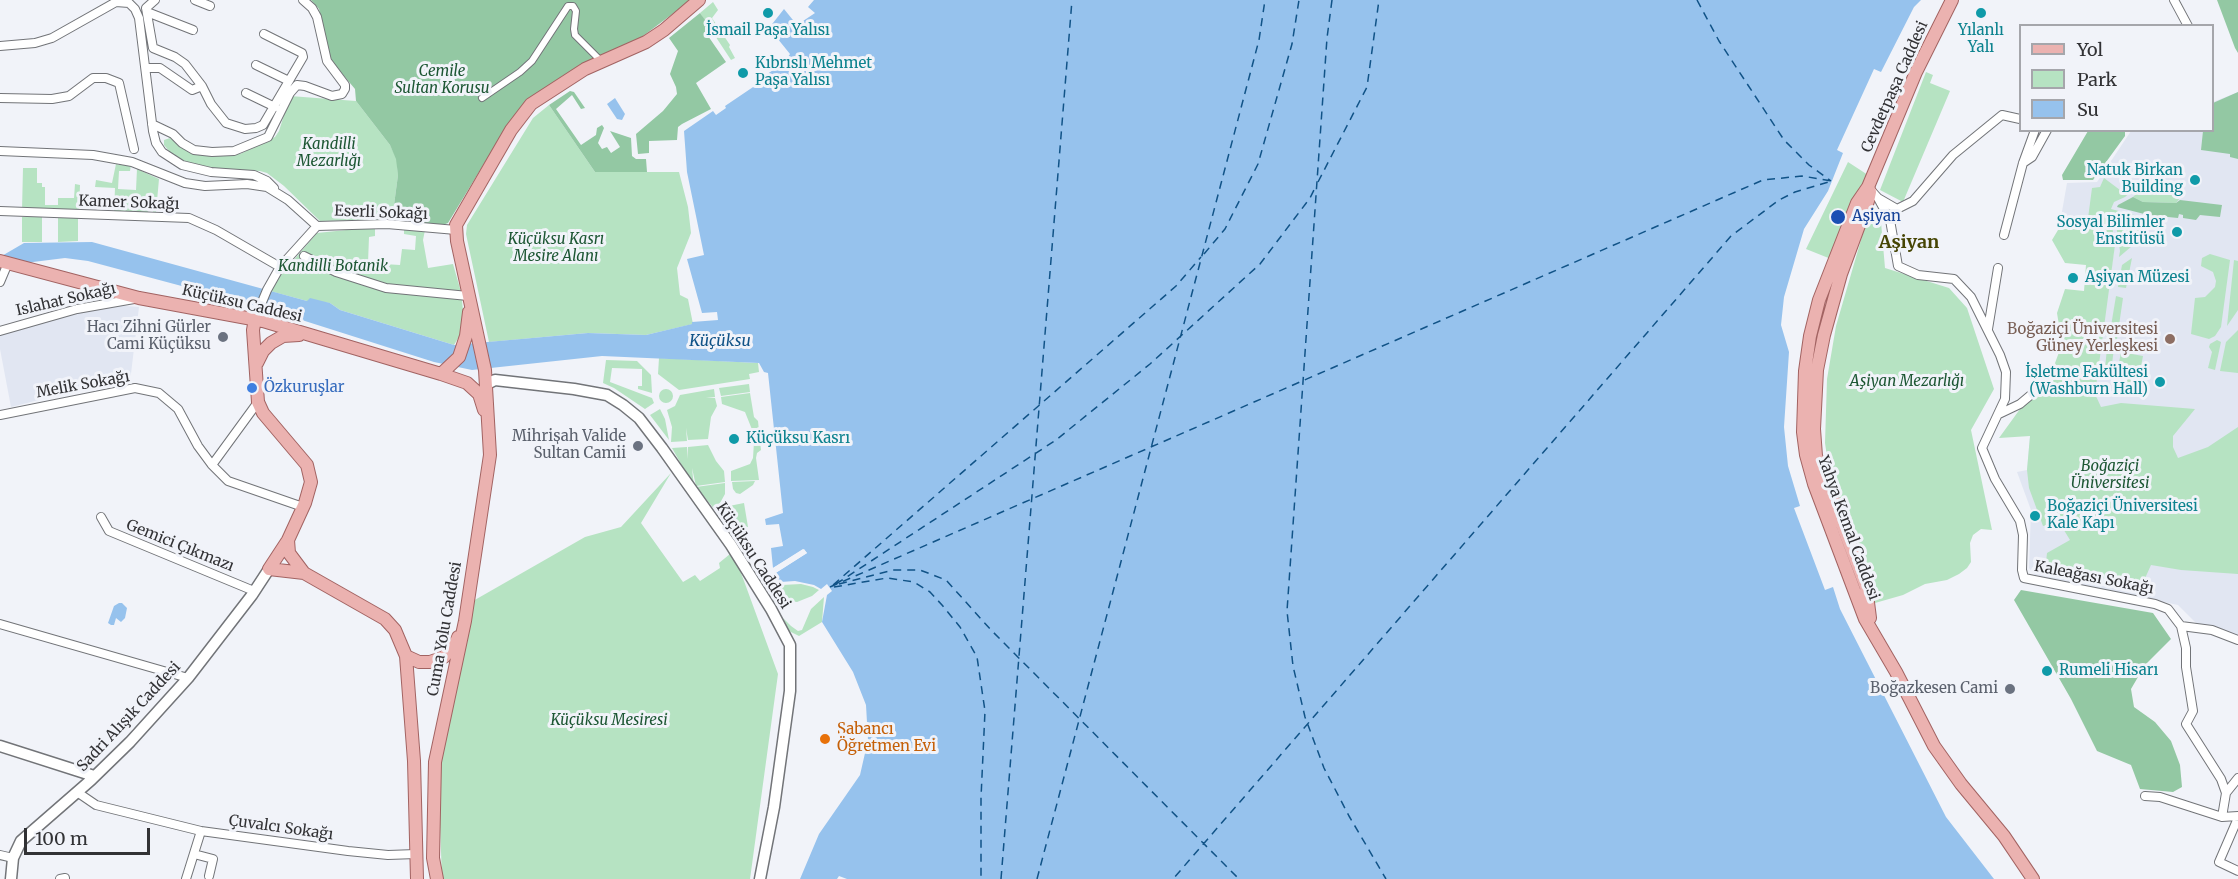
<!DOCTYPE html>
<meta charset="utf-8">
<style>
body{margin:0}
#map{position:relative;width:2238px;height:879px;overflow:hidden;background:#f1f3f9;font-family:Merriweather,serif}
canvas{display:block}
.legend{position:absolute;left:2019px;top:24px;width:195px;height:108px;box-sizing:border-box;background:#f1f3f9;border:2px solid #a5a6ab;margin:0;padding:8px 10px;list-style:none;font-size:18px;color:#323235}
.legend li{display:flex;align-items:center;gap:12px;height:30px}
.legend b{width:30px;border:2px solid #a5a6ab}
.scale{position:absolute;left:24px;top:828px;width:126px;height:27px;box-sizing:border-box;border:3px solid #323235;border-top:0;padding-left:8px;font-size:18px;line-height:21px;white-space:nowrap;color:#323235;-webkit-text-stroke:4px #f1f3f9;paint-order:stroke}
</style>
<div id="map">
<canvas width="2238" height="879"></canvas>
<ul class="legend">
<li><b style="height:8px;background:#ebb2b0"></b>Yol</li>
<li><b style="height:16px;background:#b6e3c2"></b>Park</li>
<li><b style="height:16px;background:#96c2ed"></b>Su</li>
</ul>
<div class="scale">100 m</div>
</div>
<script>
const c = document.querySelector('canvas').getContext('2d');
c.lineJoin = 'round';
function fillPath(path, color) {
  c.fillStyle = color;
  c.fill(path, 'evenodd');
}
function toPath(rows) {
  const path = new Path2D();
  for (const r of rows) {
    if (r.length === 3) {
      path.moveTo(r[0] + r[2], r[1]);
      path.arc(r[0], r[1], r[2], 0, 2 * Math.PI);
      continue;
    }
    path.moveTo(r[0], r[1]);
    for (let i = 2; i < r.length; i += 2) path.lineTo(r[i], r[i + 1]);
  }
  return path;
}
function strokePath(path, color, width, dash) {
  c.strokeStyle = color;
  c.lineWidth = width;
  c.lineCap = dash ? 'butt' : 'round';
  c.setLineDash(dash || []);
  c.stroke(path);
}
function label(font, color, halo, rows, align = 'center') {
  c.font = font + ' Merriweather,serif';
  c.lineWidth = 6;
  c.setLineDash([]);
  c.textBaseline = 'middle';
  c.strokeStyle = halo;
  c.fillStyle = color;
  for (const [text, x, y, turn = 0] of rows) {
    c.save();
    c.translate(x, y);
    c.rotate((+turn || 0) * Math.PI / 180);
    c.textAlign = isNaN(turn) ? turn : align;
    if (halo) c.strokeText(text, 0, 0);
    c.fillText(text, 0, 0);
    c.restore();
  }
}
fillPath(toPath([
 [2238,92,2238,637,2197,624,2178,605,2035,575,2029,568,2031,510,2017,472,2027,470,2030,436,2109,284,2114,251,2101,228,2060,223,2067,183,2097,182,2131,131,2212,130,2213,102],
 [113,305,139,307,130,382,91,387,11,407,0,349,0,334,30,324]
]), '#e1e6f2');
fillPath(toPath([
 [713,2,718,10,712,18,730,45,729,47,735,58,731,60,700,13],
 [1926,72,1933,75,1930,83,1950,91,1903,202,1880,190],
 [290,96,356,101,390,145,397,159,398,175,392,220,320,221,284,186,267,173,260,171,220,169,194,164,181,160,170,152,164,145,164,140,170,138,190,153,240,154,275,137,279,131],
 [549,105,595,172,679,172,688,207,691,233,677,268,680,295,688,299,693,324,646,335,588,333,489,342,466,234,467,225,533,118],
 [119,162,131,165,130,171,119,171,118,189,136,190,137,169,159,179,156,212,153,212,152,204,147,205,148,213,114,213,115,188,95,187,96,180,112,183,116,164,119,165],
 [1848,162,1868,175,1858,190,1831,259,1806,249],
 [23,168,37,168,37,183,42,183,42,187,45,187,45,205,58,205,58,198,74,198,75,184,80,185,79,212,22,210],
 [2104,178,2124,193,2133,179,2133,190,2125,197,2114,202,2111,209,2142,217,2142,218,2110,214,2109,218,2111,219,2115,245,2095,394,2101,407,2121,403,2195,409,2173,436,2173,447,2178,458,2208,447,2238,427,2238,574,2181,570,2151,565,2142,585,2052,569,2046,562,2047,553,2070,540,2059,522,2043,526,2029,488,2027,470,2030,436,1999,438,2028,398,2051,374,2062,344,2057,313,2065,289,2084,291,2086,265,2065,263,2052,240,2058,230,2087,226,2092,188,2100,187],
 [2155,185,2181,187,2180,198,2176,203,2143,202,2133,197,2140,190,2151,188],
 [1872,202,1881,222,1885,268,1949,288,1967,308,1994,389,1971,430,1992,530,1981,529,1973,535,1970,543,1971,562,1967,568,1959,574,1947,580,1925,584,1903,595,1875,603,1871,585,1830,477,1825,443,1827,379,1836,326],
 [22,217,42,217,42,242,22,242],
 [58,218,78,218,78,241,58,242],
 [2115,218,2142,222,2138,241,2119,257,2120,251],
 [375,227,375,236,369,237,368,263,400,265,402,249,415,250,416,236,404,234,404,229,425,230,423,240,428,268,453,264,461,292,463,310,460,335,454,345,340,310,330,303,307,301,270,291,279,277,317,233],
 [2210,254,2230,260,2221,327,2215,336,2209,339,2191,334,2195,298,2205,297,2215,287,2216,281,2213,272,2201,266,2202,258],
 [2132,258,2126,288,2118,287,2122,265],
 [2234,260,2238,261,2238,310,2227,326],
 [2116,296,2123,298,2117,339,2109,338],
 [2238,330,2238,373,2220,371,2226,342],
 [2217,340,2221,342,2215,370,2208,368,2212,352,2209,347,2210,344],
 [2107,348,2114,348,2110,380,2104,379],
 [2121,352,2143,356,2136,393,2114,389],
 [659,358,758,363,759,372,749,374,750,379,679,390,658,374],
 [606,360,637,361,651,375,652,393,638,389,638,386,642,386,642,369,612,368,610,382,652,398,654,403,645,409,614,388,603,383],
 [749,384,750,392,721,396,719,388],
 [666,396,7],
 [714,389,715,397,706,398,715,398,717,406,711,417,708,439,688,440,686,428,687,441,671,442,672,427,667,410,675,406,680,395],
 [750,393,754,417,758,421,759,431,753,432,745,412,722,404,721,397],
 [660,409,665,419,669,440,650,415],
 [760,441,761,450,757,453,756,458,759,480,731,481,731,471,750,464,753,458,754,442],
 [708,445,716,461,724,471,725,482,696,486,692,468,694,487,672,448,687,447,688,459,688,447],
 [671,473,641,523,683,582,695,575,700,581,720,568,719,563,730,554,736,560,744,581,778,674,750,879,442,879,438,769,473,601,585,537,621,527],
 [755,481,753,485,740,494,736,493,733,489,732,482],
 [725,483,725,494,720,503,721,517,696,487],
 [744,503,748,527,732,529,731,520,733,520,732,515,730,515,729,506],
 [742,544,751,549,757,569,776,599,775,601,777,604,784,600,776,589,782,585,801,584,813,587,819,590,812,596,797,602,784,600,777,606,750,557,740,545],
 [824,597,822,622,799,636,789,631,783,618,791,626,798,631,802,630,811,609]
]), '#b6e3c2');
fillPath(toPath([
 [311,0,691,0,639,39,583,63,561,77,528,101,519,111,485,162,448,223,440,226,392,220,398,175,396,159,390,145,356,101,355,89,329,58,319,9],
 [2217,0,2238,0,2238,53,2235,48],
 [700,13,711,28,706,33,726,62,696,83,711,109,682,124,678,127,677,140,649,141,649,153,638,154,636,134,663,111,677,94,676,87,670,74,678,51,669,38],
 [570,91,574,92,585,108,581,109,572,95,556,109,581,145,596,135,597,128,602,125,604,128,598,143,602,149,607,147,611,153,620,147,610,131,631,138,632,156,636,159,646,159,647,172,595,172,549,105],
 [2238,92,2238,159,2230,157,2230,154,2201,150,2203,131,2212,130,2213,103],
 [2125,130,2125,136,2093,180,2063,180,2062,175,2088,131],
 [2133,197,2143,202,2176,203,2180,200,2222,205,2220,217,2200,215,2196,220,2183,218,2183,215,2179,214,2178,218,2148,215,2117,207,2118,205],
 [2021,590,2153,613,2171,639,2145,665,2131,689,2134,707,2155,722,2171,741,2180,765,2182,787,2173,792,2140,789,2131,765,2097,751,2071,699,2014,600]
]), '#93c8a3');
fillPath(toPath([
 [814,0,1921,0,1914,7,1881,72,1874,69,1837,150,1843,153,1828,191,1804,229,1784,297,1781,325,1789,352,1784,427,1788,466,1800,506,1794,508,1825,590,1833,587,1840,609,1946,817,1994,879,847,879,839,876,837,879,800,879,819,834,860,775,868,740,866,705,853,672,822,622,827,595,832,591,827,584,821,589,814,585,795,581,780,582,774,574,807,553,803,549,773,568,771,548,783,546,779,524,766,525,765,519,783,513,768,373,764,372,759,363,602,356,472,370,434,362,264,308,88,261,65,258,33,262,23,264,0,276,0,257,24,243,92,242,307,301,310,298,330,303,340,310,454,345,588,333,646,335,692,324,692,322,718,320,717,312,702,313,687,259,704,255,687,172,684,131,713,111,716,115,726,108,725,106,762,81,761,78,784,63,790,54,769,28,784,9,797,25,815,13,808,7],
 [615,98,625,114,622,120,617,119,607,104],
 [119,603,122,603,127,608,125,618,121,622,116,618,114,625,111,625,108,623,114,606]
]), '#96c2ed');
fillPath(toPath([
 [804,549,807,553,774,574,773,568]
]), '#f1f3f9');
strokePath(toPath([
 [1332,0,1327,38,1287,611,1293,666,1305,717,1324,768,1349,816,1386,879],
 [1697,0,1719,41,1784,140,1809,165,1831,181],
 [1318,182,1367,87,1379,0],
 [1204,254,1225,229,1258,164,1292,44,1299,0],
 [836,584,1056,440,1150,364,1260,264,1310,198,1316,186],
 [839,584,893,570,920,570,946,580,991,630,1239,879],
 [833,585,1176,286,1201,257],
 [830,587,1763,180,1802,176,1832,181,1795,192,1779,200,1731,236,1173,879],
 [834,587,887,578,914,582,930,592,942,605,960,627,977,657,985,711,981,798,981,879],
 [1001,879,1072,0],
 [1037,879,1259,40,1265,0]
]), '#115387', 1.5, [8, 6]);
const pedestrian = toPath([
 [482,98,520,72,532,61,568,6,573,6,576,11,574,29,575,35,601,61]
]);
const minor = toPath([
 [195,0,210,6],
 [2174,0,2188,26],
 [147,12,193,30],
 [0,46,35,43,52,38,116,2,129,3,135,9,139,18,153,131,156,143,162,152,182,165,211,172,254,175,267,181,274,188],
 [256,65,289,81],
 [146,68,160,68,192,90,202,86,185,64,175,57,153,48,146,8,155,0],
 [202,86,211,104,226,123,245,129,256,128,263,125,303,57,302,53,264,34],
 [246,93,275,107],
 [0,98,52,99,69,96,93,78,106,78,119,83,134,149],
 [152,124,173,134,182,143,194,150,212,152,234,151,268,137,290,93,297,85,305,86,332,96,342,94,345,89,345,85,327,61,317,17,312,8,303,0],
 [0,151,93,155,132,162,185,183,205,186,247,184,267,187,288,200,317,226,387,224,456,230],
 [2023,163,2032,157,2047,130],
 [1868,187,1878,198,1890,220,1898,266,1918,275,1954,279,1971,297,2000,355,2006,372,2005,399,1982,448,1995,479,2020,521,2023,535,2022,570,2024,578,2155,604,2168,609,2181,626,2186,648,2186,667,2193,711,2186,724,2221,779,2226,793,2222,817],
 [1878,198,1897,209,1913,201,1953,155,2002,115,2020,119],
 [0,211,189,218,216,230,280,267],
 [2004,235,2023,163,2035,130],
 [304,256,336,272,386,288,468,296],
 [0,282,8,263],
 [255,319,267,290,280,267,317,226],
 [1988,329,1998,268],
 [0,331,77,309,134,299],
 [1999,414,2020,404,2045,383],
 [0,415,135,388,159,393,178,409,198,446,212,465,228,481,303,507],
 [212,465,258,402],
 [101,517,109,531,254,591],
 [0,624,188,678],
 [2181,626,2212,630,2238,640],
 [77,792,96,805,201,831,348,851,388,855,416,854],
 [2226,793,2238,778],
 [2145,796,2160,797,2222,817,2238,816],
 [2238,818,2219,862,2238,871],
 [194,854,213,859,209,876],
 [0,855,13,858],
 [60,879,65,878],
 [186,879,201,831]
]);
const tertiary = toPath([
 [487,384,495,380,574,389,607,395,623,405,639,418,662,448,731,545,771,609,790,645,790,691,774,807,760,879],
 [0,746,94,776],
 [11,879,13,858,21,841,91,780,130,742,188,678,252,595,269,569]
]);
const primary = toPath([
 [1952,0,1916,72,1868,187,1857,203,1819,300,1810,336,1805,371,1803,432,1806,455,1814,484,1865,619,1896,672,1934,746,1961,784,2004,836,2033,879],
 [1868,187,1870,192,1868,201,1841,274,1824,335,1817,370,1814,429,1816,456,1866,587,1870,618],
 [0,261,139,298,263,321,441,374,467,383,479,394,484,410],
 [255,319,253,330,258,402,263,413,307,465,311,482,305,503,288,540,269,569,304,573],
 [257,363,263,351,271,343,283,336,299,335],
 [441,374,459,357,466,336,469,312],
 [288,540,289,553,304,573,385,619,395,630,406,656,414,761,417,879],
 [406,656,419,662,430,662,444,657,455,644,458,637],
 [437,879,433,858,435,762,465,621,490,455,485,370,457,241,456,225,511,130,531,104,585,69,646,42,664,30,699,0]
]);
strokePath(pedestrian, '#727478', 8);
strokePath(minor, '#727478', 10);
strokePath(tertiary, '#727478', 13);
strokePath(primary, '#a26362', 14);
strokePath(pedestrian, '#fff', 6);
strokePath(minor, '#fff', 8);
strokePath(tertiary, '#fff', 10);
strokePath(primary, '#ebb2b0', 12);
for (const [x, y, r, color] of [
 [768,13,6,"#0f9aa8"],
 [1981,13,6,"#0f9aa8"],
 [743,73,6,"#0f9aa8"],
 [2195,180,6,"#0f9aa8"],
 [1838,217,8,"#1a4fb4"],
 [2177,232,6,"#0f9aa8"],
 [2073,278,6,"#0f9aa8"],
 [223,337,6,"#6b7280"],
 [2170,339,6,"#8d6e63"],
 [2160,382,6,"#0f9aa8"],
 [252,388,6,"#3f7fe0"],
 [734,439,6,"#0f9aa8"],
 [638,446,6,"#6b7280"],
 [2035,516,6,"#0f9aa8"],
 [2047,671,6,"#0f9aa8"],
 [2010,689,6,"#6b7280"],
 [825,739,6,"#e8710a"]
]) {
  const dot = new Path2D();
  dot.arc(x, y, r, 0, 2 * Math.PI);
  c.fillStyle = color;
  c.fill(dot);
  strokePath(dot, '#f1f3f9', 2);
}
label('15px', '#0d838f', '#f1f3f9', [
 ["İsmail Paşa Yalısı",768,31,"center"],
 ["Yılanlı",1981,31,"center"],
 ["Yalı",1981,48,"center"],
 ["Kıbrıslı Mehmet",755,64],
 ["Paşa Yalısı",755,81],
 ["Natuk Birkan",2183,171,"right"],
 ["Building",2183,188,"right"],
 ["Sosyal Bilimler",2165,223,"right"],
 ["Enstitüsü",2165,240,"right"],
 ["Aşiyan Müzesi",2085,278],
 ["İşletme Fakültesi",2148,373,"right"],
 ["(Washburn Hall)",2148,390,"right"],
 ["Küçüksu Kasrı",746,439],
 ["Boğaziçi Üniversitesi",2047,507],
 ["Kale Kapı",2047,524],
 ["Rumeli Hisarı",2059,671]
], 'left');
label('italic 15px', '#1d5734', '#f1f3f9', [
 ["Cemile",442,72],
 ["Sultan Korusu",442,89],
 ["Kandilli",329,145],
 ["Mezarlığı",329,162],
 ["Küçüksu Kasrı",556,240],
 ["Mesire Alanı",556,257],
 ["Kandilli Botanik",333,267],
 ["Aşiyan Mezarlığı",1907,382],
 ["Boğaziçi",2110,467],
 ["Üniversitesi",2110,484],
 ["Küçüksu Mesiresi",609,721]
]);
label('15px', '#323235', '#f1f3f9', [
 ["Cevdetpaşa Caddesi",1895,87,-66],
 ["Kamer Sokağı",129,203,2],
 ["Eserli Sokağı",381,213,2],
 ["Islahat Sokağı",66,300,-13],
 ["Küçüksu Caddesi",242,304,13],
 ["Melik Sokağı",83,385,-10],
 ["Yahya Kemal Caddesi",1848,528,70],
 ["Gemici Çıkmazı",180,546,22],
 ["Küçüksu Caddesi",753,556,57],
 ["Kaleağası Sokağı",2094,578,11],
 ["Cuma Yolu Caddesi",445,629,-80],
 ["Sadri Alışık Caddesi",129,717,-47],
 ["Çuvalcı Sokağı",281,828,8]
]);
label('15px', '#164399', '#f1f3f9', [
 ["Aşiyan",1852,217]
], 'left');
label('15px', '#5b616d', '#f1f3f9', [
 ["Hacı Zihni Gürler",211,328],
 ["Cami Küçüksu",211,345],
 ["Mihrişah Valide",626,437],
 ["Sultan Camii",626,454],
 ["Boğazkesen Cami",1998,689]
], 'right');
label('15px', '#785e54', '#f1f3f9', [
 ["Boğaziçi Üniversitesi",2158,330],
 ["Güney Yerleşkesi",2158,347]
], 'right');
label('15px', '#366cbe', '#f1f3f9', [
 ["Özkuruşlar",264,388]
], 'left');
label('15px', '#c56008', '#f1f3f9', [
 ["Sabancı",837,730],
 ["Öğretmen Evi",837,747]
], 'left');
label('italic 16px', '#115387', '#f1f3f9', [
 ["Küçüksu",720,341]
]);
label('bold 18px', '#464504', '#f1f3f9', [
 ["Aşiyan",1909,243]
]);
</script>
